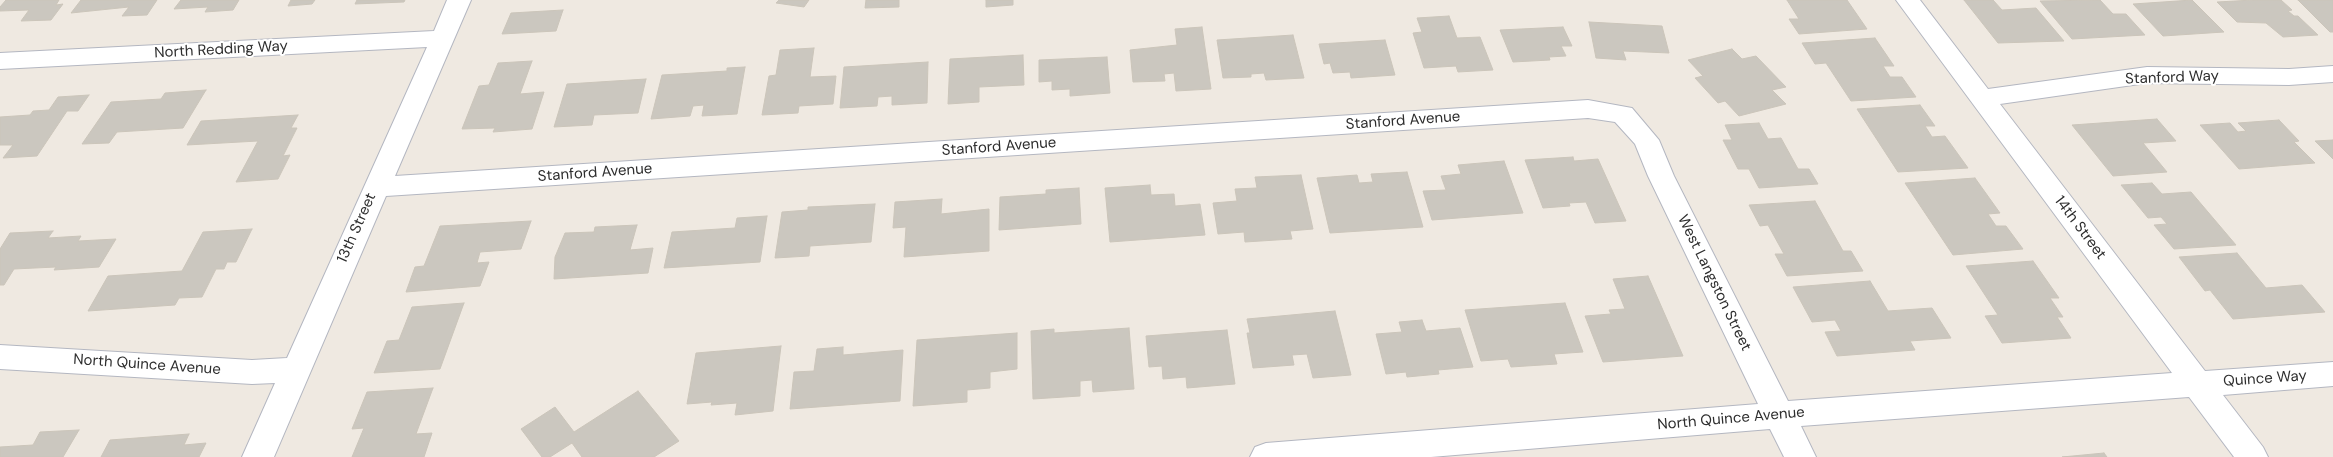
<!DOCTYPE html>
<style>
body{margin:0}
canvas{display:block;background:#efe9e1}
</style>
<canvas width="2333" height="457"></canvas>
<script>
const c = document.querySelector('canvas').getContext('2d');
c.lineJoin = 'round';
function fillPath(path, color) {
  c.fillStyle = color;
  c.fill(path, 'evenodd');
}
function toPath(rows) {
  const path = new Path2D();
  for (const r of rows) {
    path.moveTo(r[0], r[1]);
    for (let i = 2; i < r.length; i += 2) path.lineTo(r[i], r[i + 1]);
  }
  return path;
}
function strokePath(path, color, width, dash) {
  c.strokeStyle = color;
  c.lineWidth = width;
  c.lineCap = dash ? 'butt' : 'round';
  c.setLineDash(dash || []);
  c.stroke(path);
}
function label(font, color, halo, rows, align = 'center') {
  c.font = font + ' "DM Sans",sans-serif';
  c.lineWidth = 4;
  c.setLineDash([]);
  c.textBaseline = 'middle';
  c.strokeStyle = halo;
  c.fillStyle = color;
  for (const [text, x, y, turn = 0] of rows) {
    c.save();
    c.translate(x, y);
    c.rotate((+turn || 0) * Math.PI / 180);
    c.textAlign = isNaN(turn) ? turn : align;
    if (halo) c.strokeText(text, 0, 0);
    c.fillText(text, 0, 0);
    c.restore();
  }
}
const building = toPath([
 [6,0,59,0,56,5,63,4,51,20,21,21,29,10,0,11,0,7,6,0],
 [81,0,157,0,147,15,122,16,129,7,71,13,81,0],
 [181,0,239,0,233,10,205,12,208,7,174,9,181,0],
 [291,0,315,0,312,4,288,6,291,0],
 [357,0,405,0,404,2,355,4,357,0],
 [779,0,809,0,804,7,776,3,779,0],
 [866,0,899,0,899,7,865,8,866,0],
 [986,0,1013,0,1013,5,986,7,986,0],
 [1787,0,1847,0,1867,29,1799,34,1789,19,1799,19,1787,0],
 [1964,0,1993,0,2002,10,2036,8,2064,41,1998,43,1964,0],
 [2100,0,2113,14,2126,14,2145,35,2072,39,2040,1,2100,0],
 [2192,0,2224,32,2163,36,2133,4,2192,0],
 [2253,0,2281,0,2292,10,2288,11,2294,16,2298,16,2318,35,2283,37,2266,23,2237,22,2217,2,2253,0],
 [2298,0,2333,0,2333,32,2330,32,2298,0],
 [563,10,556,31,502,34,511,13,563,10],
 [1449,16,1457,38,1480,37,1493,70,1458,72,1456,66,1424,68,1413,33,1422,32,1417,18,1449,16],
 [1589,22,1662,26,1669,53,1623,51,1626,60,1596,58,1589,22],
 [1202,27,1211,89,1176,91,1174,73,1164,74,1165,81,1133,82,1130,50,1177,45,1175,29,1202,27],
 [1563,27,1572,46,1561,46,1566,56,1549,57,1550,60,1513,62,1500,30,1563,27],
 [1293,35,1304,78,1266,80,1264,73,1251,74,1251,77,1223,78,1217,40,1293,35],
 [1875,38,1894,66,1883,66,1890,77,1902,77,1916,97,1851,101,1826,63,1815,64,1802,43,1875,38],
 [1385,40,1395,75,1351,78,1350,72,1333,73,1330,63,1324,64,1319,44,1385,40],
 [814,48,810,77,836,76,833,104,799,106,798,113,762,115,769,76,776,75,780,50,814,48],
 [1732,49,1742,59,1756,56,1786,87,1772,90,1786,104,1739,116,1725,101,1718,103,1695,78,1703,76,1688,60,1732,49],
 [1023,55,1024,85,979,87,979,102,948,104,950,59,1023,55],
 [1107,57,1110,93,1070,96,1070,89,1052,90,1052,81,1039,82,1039,60,1107,57],
 [532,61,520,94,544,92,532,129,493,132,495,128,462,129,479,86,489,85,498,63,532,61],
 [928,62,927,103,892,105,892,96,878,97,877,106,840,108,844,67,928,62],
 [745,67,737,114,702,116,704,105,693,106,690,116,651,119,662,75,727,71,727,68,745,67],
 [646,79,638,113,594,115,592,125,554,127,567,84,646,79],
 [206,90,183,128,117,132,109,143,82,144,111,102,161,99,165,93,206,90],
 [89,95,78,111,67,111,37,156,3,158,13,145,0,145,0,117,30,115,33,111,49,110,58,97,89,95],
 [1920,105,1935,126,1925,126,1932,137,1945,136,1968,168,1898,172,1857,109,1920,105],
 [298,115,291,128,297,128,283,156,290,155,278,179,236,182,258,141,187,145,201,121,298,115],
 [2157,119,2176,141,2143,143,2167,172,2113,176,2072,125,2157,119],
 [2279,120,2299,141,2294,142,2315,163,2239,169,2200,125,2230,123,2238,132,2246,131,2238,123,2279,120],
 [1759,123,1768,139,1781,138,1798,169,1809,169,1818,184,1759,188,1749,169,1738,169,1723,140,1732,140,1725,125,1759,123],
 [2333,140,2333,159,2315,141,2333,140],
 [1573,157,1574,161,1598,159,1626,221,1595,223,1586,202,1569,203,1570,206,1543,208,1525,160,1573,157],
 [1504,161,1523,213,1432,220,1423,191,1446,190,1441,176,1461,174,1458,165,1504,161],
 [1407,172,1423,227,1330,233,1317,178,1357,175,1359,183,1373,182,1371,174,1407,172],
 [1301,175,1313,229,1290,231,1292,239,1245,242,1244,232,1218,234,1213,203,1237,201,1235,189,1257,188,1255,177,1301,175],
 [1975,178,2000,213,1988,214,1996,226,2006,226,2023,249,1953,255,1905,183,1975,178],
 [2152,183,2162,194,2191,192,2236,245,2174,249,2154,225,2167,224,2161,217,2148,218,2121,185,2152,183],
 [1150,185,1151,195,1174,194,1175,206,1200,204,1205,235,1110,242,1105,188,1150,185],
 [1079,188,1081,224,999,230,1000,197,1046,194,1046,190,1079,188],
 [942,199,941,214,989,209,989,251,904,257,906,227,893,228,895,202,942,199],
 [1815,201,1843,251,1851,251,1863,271,1787,276,1775,254,1784,254,1768,225,1760,226,1749,205,1815,201],
 [875,204,871,242,810,246,809,256,775,258,782,212,808,210,808,207,875,204],
 [767,216,760,262,664,268,672,232,735,228,737,218,767,216],
 [531,221,521,249,480,252,477,263,489,262,480,286,406,292,415,267,424,266,440,226,531,221],
 [637,225,630,250,653,248,648,273,554,279,555,257,565,233,594,232,595,227,637,225],
 [252,229,236,262,227,262,224,269,216,269,202,297,179,298,175,305,88,311,108,276,182,271,203,232,252,229],
 [53,231,48,238,81,236,78,241,116,239,99,267,54,270,56,267,14,269,4,285,0,285,0,249,10,233,53,231],
 [2237,253,2266,288,2302,285,2325,312,2233,319,2210,290,2205,291,2179,257,2237,253],
 [2033,261,2059,298,2050,298,2063,317,2057,317,2071,338,2002,343,1985,316,1998,315,1966,266,2033,261],
 [1648,276,1683,356,1603,362,1585,316,1611,314,1609,310,1625,309,1613,279,1648,276],
 [1870,281,1888,311,1932,308,1951,338,1910,341,1915,350,1837,356,1825,332,1841,331,1835,320,1812,322,1793,287,1870,281],
 [464,303,440,369,374,373,387,341,399,340,412,307,464,303],
 [1565,303,1583,352,1554,354,1557,364,1511,367,1508,359,1481,361,1465,310,1565,303],
 [1335,311,1351,375,1313,378,1307,354,1292,355,1294,365,1253,368,1247,333,1250,333,1247,319,1335,311],
 [1422,320,1426,331,1460,328,1473,367,1438,370,1439,374,1407,377,1406,372,1386,374,1376,334,1402,332,1399,322,1422,320],
 [1129,328,1134,389,1093,392,1092,380,1080,381,1080,396,1033,399,1031,331,1054,329,1054,333,1129,328],
 [1227,330,1235,384,1187,388,1186,377,1163,379,1162,366,1149,367,1146,336,1227,330],
 [1017,333,1017,369,990,372,990,388,967,390,967,402,913,406,917,340,1017,333],
 [781,346,773,411,735,415,737,403,711,405,712,402,687,404,696,353,781,346],
 [843,347,843,355,903,350,900,401,790,409,794,372,814,371,817,349,843,347],
 [433,388,416,434,432,433,424,457,352,457,364,428,352,429,367,392,433,388],
 [638,391,679,441,654,457,582,457,572,443,550,457,542,457,521,429,555,407,574,432,638,391],
 [79,430,63,457,0,457,0,447,33,445,40,432,79,430],
 [189,434,184,445,206,443,199,457,101,457,110,440,189,434],
 [2104,453,2107,457,2062,457,2104,453]
]);
fillPath(building, '#cbc7bf');
strokePath(building, '#cbc5ba', 1);
const minor = toPath([
 [447,0,471,0,395,176,1588,100,1632,108,1659,140,1674,176,1788,401,2172,373,1896,0,1920,0,1988,89,2147,67,2289,69,2333,66,2333,82,2289,85,2147,83,2000,104,2205,371,2333,362,2333,386,2223,395,2263,447,2268,457,2234,457,2189,397,1801,426,1816,457,1784,457,1770,429,1431,457,1250,457,1255,447,1266,443,1758,404,1648,176,1635,144,1615,122,1588,118,386,196,274,457,242,457,275,383,252,384,0,369,0,345,252,360,287,358,427,47,0,69,0,53,434,31,447,0]
]);
strokePath(minor, '#b4b7c1', 2);
fillPath(minor, '#fff');
label('15px', '#2e2e2e', '#fff', [
 ["North Redding Way",221,50,-3],
 ["Stanford Way",2172,78,-2],
 ["Stanford Avenue",1403,121,-4],
 ["Stanford Avenue",999,147,-4],
 ["Stanford Avenue",595,173,-4],
 ["13th Street",357,228,-66],
 ["14th Street",2080,228,53],
 ["West Langston Street",1714,283,64],
 ["North Quince Avenue",147,365,4],
 ["Quince Way",2265,379,-4],
 ["North Quince Avenue",1731,419,-5]
]);
</script>
